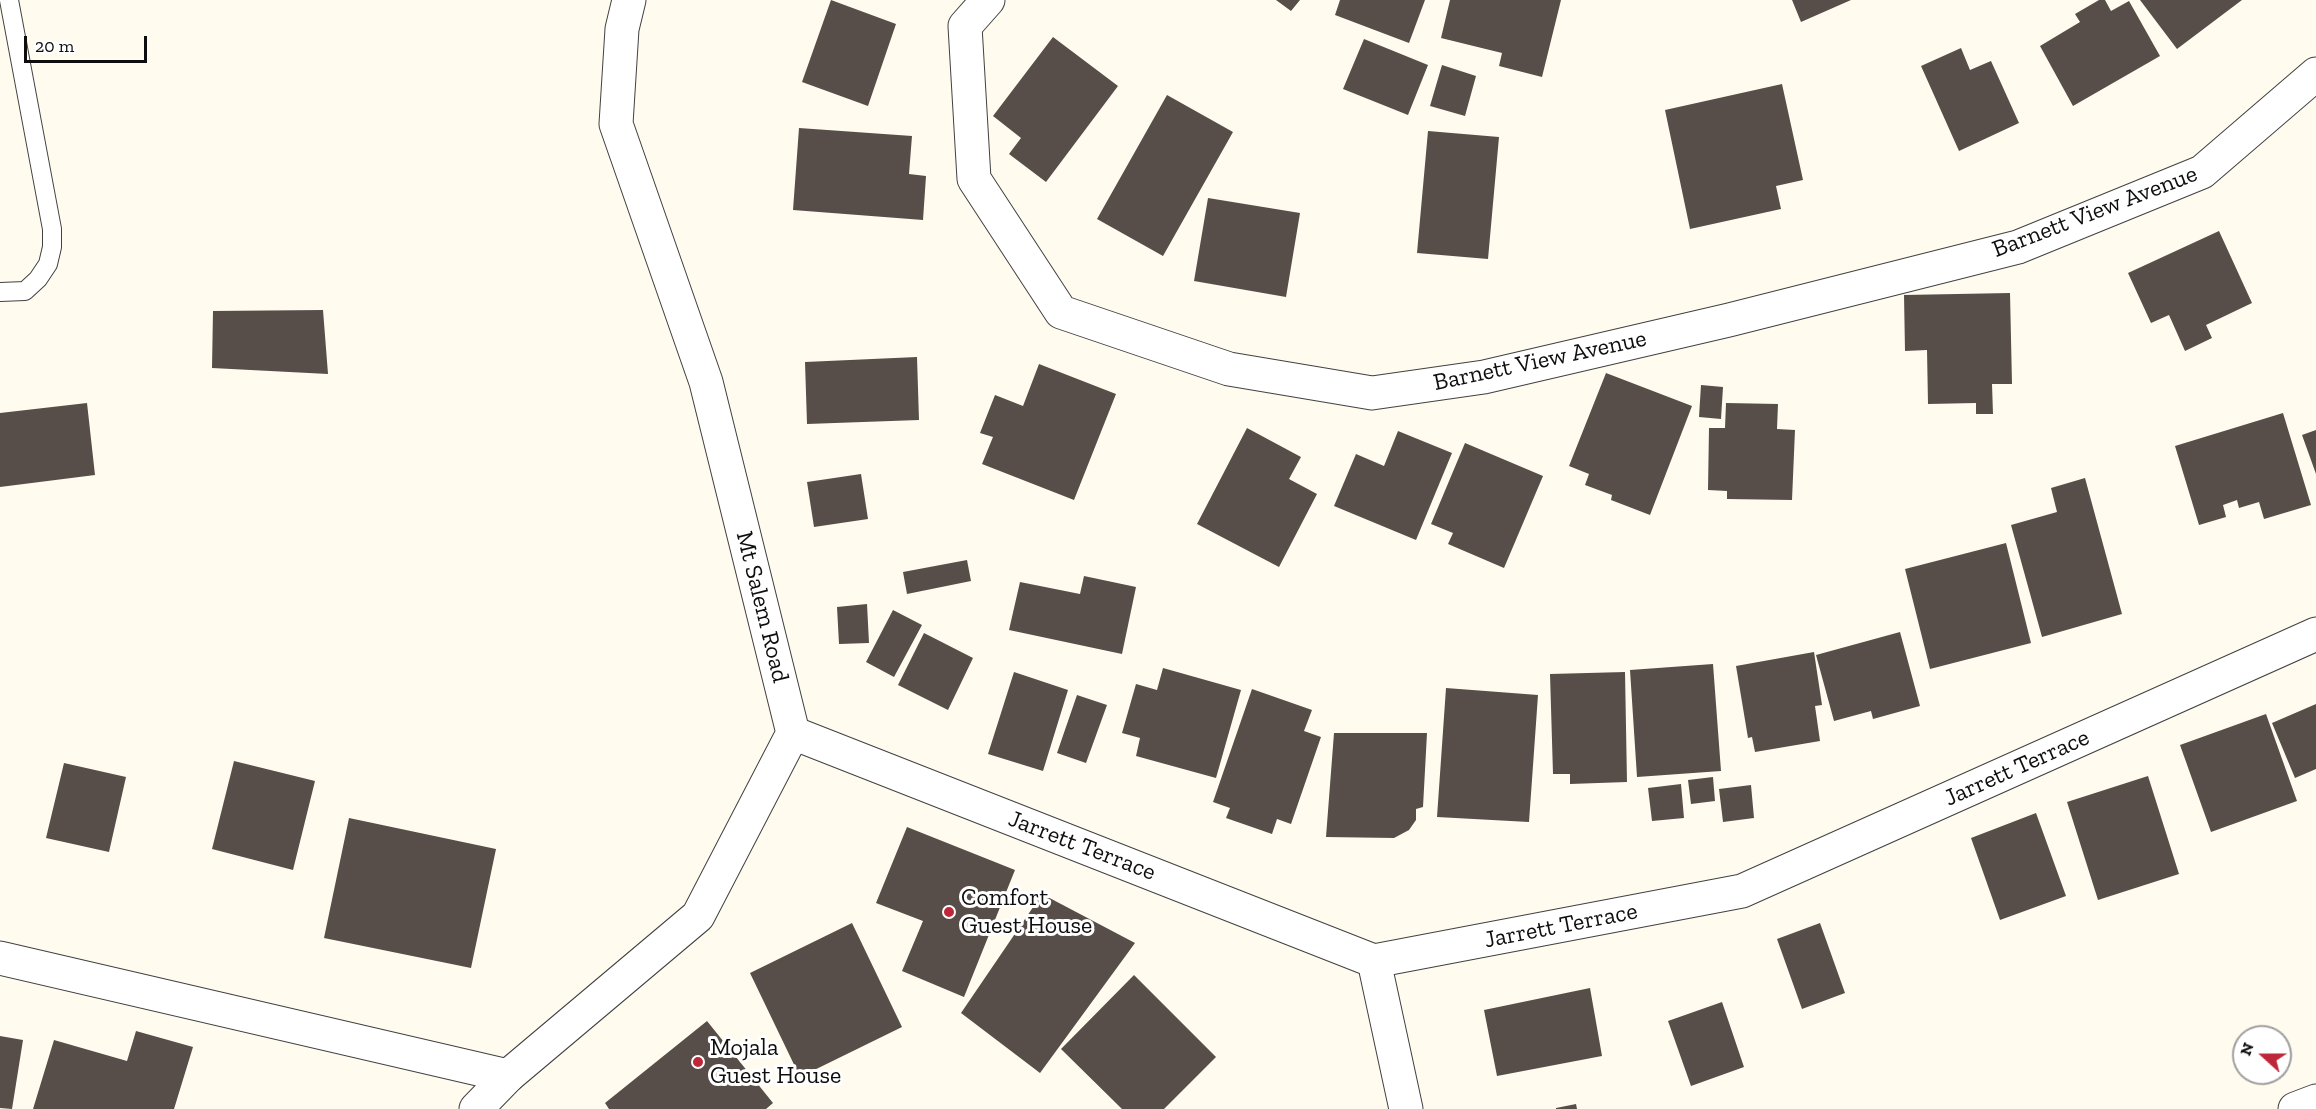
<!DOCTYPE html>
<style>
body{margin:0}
#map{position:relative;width:2316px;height:1109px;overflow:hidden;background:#fffbef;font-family:"Zilla Slab",serif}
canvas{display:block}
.north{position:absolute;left:2232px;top:1025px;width:60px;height:60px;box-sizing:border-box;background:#fff;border:2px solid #9f9f9f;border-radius:50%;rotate:291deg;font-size:16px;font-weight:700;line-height:24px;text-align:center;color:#0e0e0e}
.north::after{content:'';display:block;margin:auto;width:21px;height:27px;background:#bd2739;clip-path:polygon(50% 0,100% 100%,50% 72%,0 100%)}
.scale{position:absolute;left:24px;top:36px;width:123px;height:27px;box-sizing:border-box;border:3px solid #0e0e0e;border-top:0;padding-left:8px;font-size:18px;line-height:21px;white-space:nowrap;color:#0e0e0e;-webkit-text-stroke:4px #fff;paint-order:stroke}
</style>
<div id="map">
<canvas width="2316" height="1109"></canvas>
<div class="north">N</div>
<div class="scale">20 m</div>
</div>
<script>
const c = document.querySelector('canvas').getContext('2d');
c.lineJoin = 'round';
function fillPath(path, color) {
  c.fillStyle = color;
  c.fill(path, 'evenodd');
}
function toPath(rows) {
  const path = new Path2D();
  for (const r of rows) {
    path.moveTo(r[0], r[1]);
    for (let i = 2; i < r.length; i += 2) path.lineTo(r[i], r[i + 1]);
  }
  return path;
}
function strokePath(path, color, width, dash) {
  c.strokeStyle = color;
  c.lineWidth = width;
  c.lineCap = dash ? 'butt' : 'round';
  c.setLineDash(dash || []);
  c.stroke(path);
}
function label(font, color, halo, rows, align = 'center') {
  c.font = font + ' "Zilla Slab",serif';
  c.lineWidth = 6;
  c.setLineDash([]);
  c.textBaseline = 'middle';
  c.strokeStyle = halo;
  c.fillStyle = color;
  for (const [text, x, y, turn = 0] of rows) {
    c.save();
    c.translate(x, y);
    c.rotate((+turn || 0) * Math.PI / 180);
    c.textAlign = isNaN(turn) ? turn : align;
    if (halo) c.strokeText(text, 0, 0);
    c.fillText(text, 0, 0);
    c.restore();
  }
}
fillPath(toPath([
 [831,0,896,24,868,106,802,82],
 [1276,0,1300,0,1291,11],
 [1340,0,1425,0,1409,43,1335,15],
 [1450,0,1561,0,1542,77,1499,66,1502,53,1441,38],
 [1792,0,1851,0,1801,22],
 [2099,0,2105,0,2111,11,2129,1,2160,56,2073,106,2040,46,2080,22,2075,14],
 [2140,0,2242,0,2177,49],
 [1053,37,1118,86,1046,182,1009,154,1021,138,993,116],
 [1364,39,1428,65,1408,115,1343,89],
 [1961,48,1970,70,1991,61,2019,123,1959,151,1921,66],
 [1442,65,1476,76,1465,116,1430,106],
 [1782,84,1803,180,1776,186,1781,209,1690,229,1665,110],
 [1167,95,1233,132,1163,256,1097,219],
 [799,128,912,136,909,174,926,176,923,220,793,210],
 [1428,131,1499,137,1488,259,1417,253],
 [1208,198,1300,213,1286,297,1194,281],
 [2219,231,2252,303,2206,325,2212,338,2185,351,2169,315,2151,323,2128,273],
 [2010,293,2012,384,1992,384,1993,414,1976,414,1976,403,1928,404,1927,350,1905,351,1904,295],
 [323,310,328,374,212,368,213,311],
 [917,357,919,420,807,424,805,362],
 [1039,364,1116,394,1074,500,982,464,993,437,980,433,995,395,1023,406],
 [1606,373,1692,406,1650,515,1611,500,1612,495,1585,485,1589,474,1569,466],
 [1701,385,1723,387,1721,419,1699,417],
 [87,403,95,475,0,487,0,413],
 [1726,403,1778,404,1777,429,1795,430,1792,500,1727,499,1727,491,1708,490,1709,428,1725,428],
 [2283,413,2311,505,2264,519,2259,502,2239,508,2237,500,2223,505,2226,517,2199,525,2175,446],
 [1247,428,1301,457,1289,479,1317,494,1279,567,1197,524],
 [2316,430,2316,474,2302,435],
 [1398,431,1452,453,1416,540,1334,506,1356,454,1384,466],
 [1465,443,1543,476,1504,568,1448,544,1453,533,1431,524],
 [861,474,868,519,814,527,807,482],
 [2085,478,2122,614,2042,637,2011,525,2057,512,2051,488],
 [2006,543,2031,643,1930,669,1905,569],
 [967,560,971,581,907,594,903,572],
 [1084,576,1136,587,1122,654,1009,630,1020,582,1080,594],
 [867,604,869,643,839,644,837,607],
 [893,610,922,625,894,677,866,662],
 [1900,632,1920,706,1873,719,1871,711,1834,721,1816,655],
 [924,633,973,658,948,710,898,685],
 [1814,652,1822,705,1815,706,1820,741,1755,752,1752,737,1748,738,1736,666],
 [1713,664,1721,771,1637,777,1630,670],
 [1163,668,1241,690,1216,778,1136,756,1140,738,1122,733,1136,684,1157,690],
 [1014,672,1068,690,1043,771,988,754],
 [1625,672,1627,782,1570,784,1570,774,1553,774,1550,674],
 [1446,688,1538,695,1529,822,1437,817],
 [1252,689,1312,710,1304,731,1321,737,1291,824,1277,819,1272,834,1226,818,1230,808,1213,802],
 [1077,695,1107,705,1086,763,1057,753],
 [2316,704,2316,769,2295,778,2272,723],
 [2266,714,2297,801,2211,832,2180,745],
 [1334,733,1427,733,1423,807,1416,809,1416,820,1409,830,1394,838,1326,837],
 [234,761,315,781,293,870,212,849],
 [64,763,126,777,109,852,46,838],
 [2148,776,2179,874,2098,900,2067,802],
 [1713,777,1715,801,1691,804,1688,780],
 [1681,784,1684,818,1652,821,1648,788],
 [1751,785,1754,818,1723,822,1719,789],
 [2036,813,2066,896,2000,920,1971,838],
 [349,818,496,849,471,968,324,938],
 [907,827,1015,870,964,997,902,971,923,921,876,903],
 [1042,894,1135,943,1040,1073,961,1013],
 [852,923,902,1027,800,1077,750,973],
 [1820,923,1845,993,1802,1009,1777,939],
 [1134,975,1216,1057,1164,1109,1122,1109,1061,1049],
 [1590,988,1602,1056,1497,1076,1484,1010],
 [1722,1002,1744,1067,1691,1086,1668,1021],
 [707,1021,773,1103,766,1109,609,1109,605,1103],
 [136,1031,193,1047,174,1109,33,1109,54,1040,127,1061],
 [0,1036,23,1040,12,1109,0,1108],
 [1576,1104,1577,1109,1556,1109,1556,1108]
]), '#574e4a');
const service = toPath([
 [0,292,25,291,38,279,48,264,52,247,52,229,9,0]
]);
const minor = toPath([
 [988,0,965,26,974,179,1061,312,1229,369,1372,393,1484,377,1729,320,2018,247,2202,172,2316,74],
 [793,733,1374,961,1742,891,2316,634],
 [0,958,508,1076],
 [1374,961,1406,1109],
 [2295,1109,2316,1101]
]);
const tertiary = toPath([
 [476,1109,508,1076,698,916,793,733,706,382,616,124,622,29,629,0]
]);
strokePath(service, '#414141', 20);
strokePath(minor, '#414141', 35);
strokePath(tertiary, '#414141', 35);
strokePath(service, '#fff', 18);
strokePath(minor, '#fff', 33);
strokePath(tertiary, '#fff', 33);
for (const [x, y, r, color] of [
 [949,912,6,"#bd2739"],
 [698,1062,6,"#bd2739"]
]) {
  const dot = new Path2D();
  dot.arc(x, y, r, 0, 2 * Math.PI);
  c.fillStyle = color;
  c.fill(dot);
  strokePath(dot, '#fff', 2);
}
label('24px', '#0e0e0e', '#fff', [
 ["Barnett View Avenue",2095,212,-21],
 ["Barnett View Avenue",1540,361,-12],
 ["Mt Salem Road",762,607,76],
 ["Jarrett Terrace",2017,768,-24],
 ["Jarrett Terrace",1082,846,21],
 ["Jarrett Terrace",1561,926,-11]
]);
label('24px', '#0e0e0e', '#fff', [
 ["Comfort",961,898],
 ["Guest House",961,926],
 ["Mojala",710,1048],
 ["Guest House",710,1076]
], 'left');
</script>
